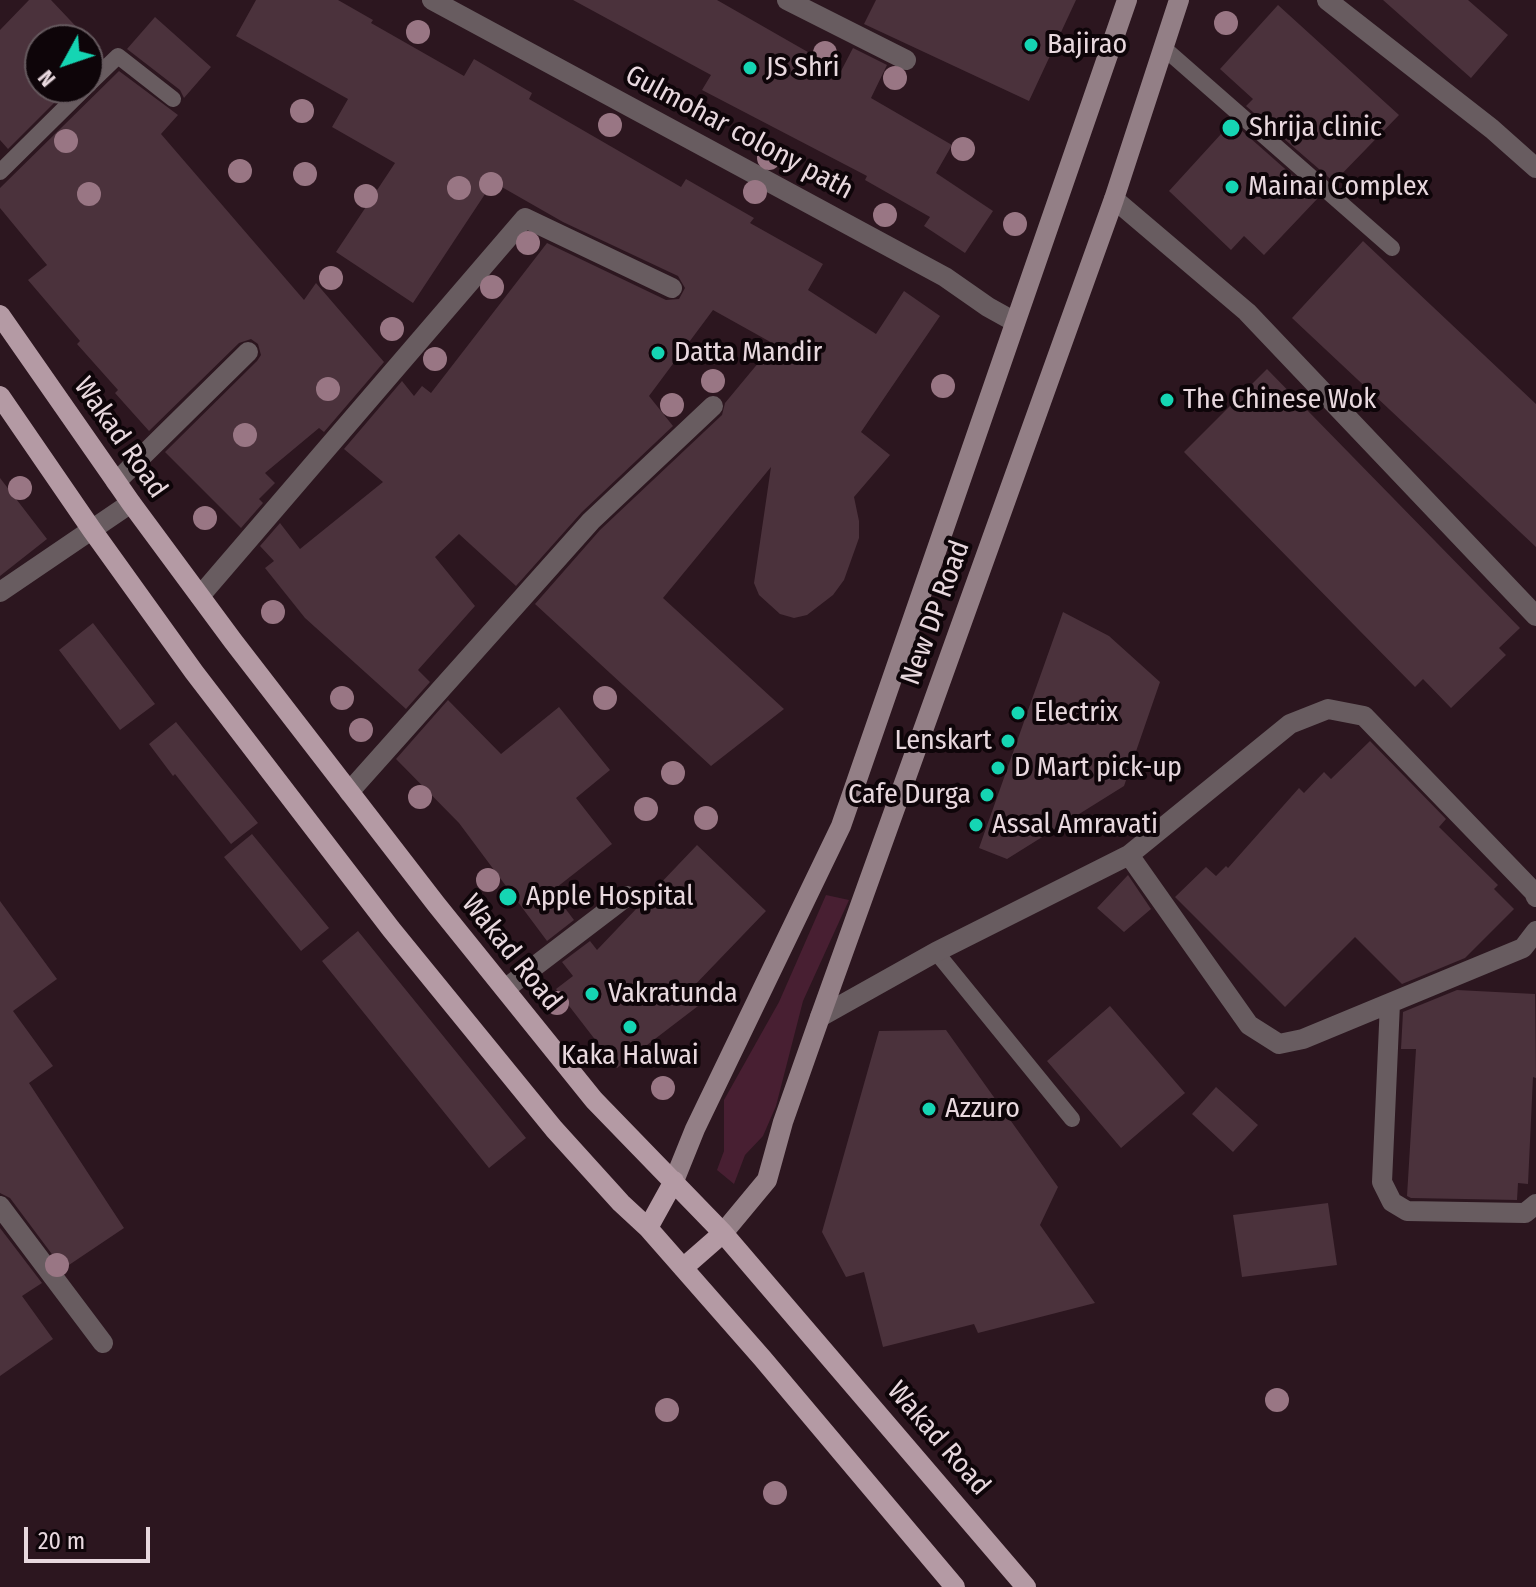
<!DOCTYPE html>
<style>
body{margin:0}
#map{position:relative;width:1536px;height:1587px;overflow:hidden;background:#2c161f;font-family:"Fira Sans Condensed",sans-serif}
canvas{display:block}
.north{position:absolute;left:24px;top:24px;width:80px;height:80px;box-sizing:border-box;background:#0e0509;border:2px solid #65595e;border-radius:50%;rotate:230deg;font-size:22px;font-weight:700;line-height:32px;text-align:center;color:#e8d8de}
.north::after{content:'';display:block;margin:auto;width:28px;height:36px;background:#15d5b3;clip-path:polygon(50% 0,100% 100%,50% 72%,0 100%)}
.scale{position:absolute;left:24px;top:1527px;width:126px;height:36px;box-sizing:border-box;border:4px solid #e8d8de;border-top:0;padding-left:10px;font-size:24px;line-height:28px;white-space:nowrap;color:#e8d8de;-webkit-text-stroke:6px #0e0509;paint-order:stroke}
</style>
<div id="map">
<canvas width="1536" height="1587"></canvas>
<div class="north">N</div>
<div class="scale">20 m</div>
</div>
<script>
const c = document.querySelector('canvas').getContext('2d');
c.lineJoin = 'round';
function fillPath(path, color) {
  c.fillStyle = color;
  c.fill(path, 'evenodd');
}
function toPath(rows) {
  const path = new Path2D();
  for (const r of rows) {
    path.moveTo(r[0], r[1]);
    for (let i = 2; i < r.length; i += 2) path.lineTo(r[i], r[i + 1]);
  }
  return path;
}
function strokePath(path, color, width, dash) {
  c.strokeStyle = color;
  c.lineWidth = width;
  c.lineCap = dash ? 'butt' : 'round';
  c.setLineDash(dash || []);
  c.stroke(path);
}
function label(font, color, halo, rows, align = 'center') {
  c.font = font + ' "Fira Sans Condensed",sans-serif';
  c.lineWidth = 8;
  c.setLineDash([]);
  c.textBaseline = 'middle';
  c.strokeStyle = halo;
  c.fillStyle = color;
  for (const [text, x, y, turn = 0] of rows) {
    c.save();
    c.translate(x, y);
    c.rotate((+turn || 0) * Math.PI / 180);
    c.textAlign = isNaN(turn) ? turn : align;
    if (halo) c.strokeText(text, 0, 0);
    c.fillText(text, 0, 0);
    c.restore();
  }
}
fillPath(toPath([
 [826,895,849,900,803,1001,776,1106,763,1136,745,1155,734,1184,717,1170,724,1151,724,1100,779,1002]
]), '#481f32');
fillPath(toPath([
 [29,0,51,0,103,55,88,70,88,40,40,40,40,88,69,88,8,149,0,140,0,30],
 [256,0,338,0,373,20,371,23,464,76,474,59,532,93,529,99,681,187,686,179,754,218,750,223,823,264,808,290,876,334,904,291,940,316,861,432,890,455,854,497,859,521,859,538,844,580,833,595,807,615,794,618,780,614,759,595,754,583,771,467,663,598,784,709,711,766,535,604,600,530,722,415,725,403,774,344,713,310,649,396,673,426,582,512,516,586,459,534,435,557,475,606,418,670,430,682,406,709,305,618,265,568,274,561,260,546,280,523,300,549,383,482,344,449,402,381,414,396,422,386,431,393,547,243,666,300,679,299,685,288,678,276,563,222,493,182,413,303,336,252,395,163,332,127,348,99,236,36],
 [573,0,717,0,841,71,853,48,887,65,871,98,952,145,936,173,993,211,965,253,924,226,930,217,865,180,867,176,702,90,711,75],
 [876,0,1076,0,1029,101,864,24],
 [1383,0,1468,0,1508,35,1471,78],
 [1278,5,1399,115,1334,182,1246,106,1253,99,1220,69],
 [155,17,211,67,184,98,180,90,127,49],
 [119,71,178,115,161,134,304,300,316,283,384,362,324,432,319,428,265,473,275,483,259,499,263,503,241,528,165,452,257,361,261,355,258,344,251,339,239,343,149,431,115,393,118,390,77,344,80,341,28,280,47,265,0,208,0,188],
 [1232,122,1318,198,1264,255,1244,236,1231,250,1169,191],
 [1363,241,1536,404,1536,547,1292,318],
 [1267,369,1520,628,1499,648,1506,655,1451,708,1423,679,1415,687,1184,452],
 [0,478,47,539,0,576],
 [1063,612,1109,636,1160,682,1124,786,1007,859,979,848],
 [93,623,155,704,120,730,59,650],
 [448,700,501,754,559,707,610,770,576,798,612,844,552,891,574,920,547,941,459,823,396,759],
 [176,722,258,823,231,844,175,774,173,776,149,744],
 [1370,741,1446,819,1439,827,1498,885,1494,889,1514,909,1465,958,1402,984,1355,937,1285,1007,1175,897,1206,867,1216,876,1226,866,1228,868,1299,788,1304,793,1324,772,1331,779],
 [252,834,329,928,301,951,224,857],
 [697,845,766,911,691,989,702,1003,617,1068,556,989,573,976,562,962,590,941,597,950],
 [1128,875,1151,909,1124,932,1097,908],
 [0,901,57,979,13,1011,53,1066,29,1083,124,1228,63,1269,10,1198,0,1193],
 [358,931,526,1138,489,1168,322,961],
 [1457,990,1535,994,1536,1078,1533,1077,1528,1184,1518,1183,1517,1200,1411,1198,1407,1196,1416,1049,1401,1049,1403,1012],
 [1110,1006,1185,1093,1121,1148,1047,1061],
 [946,1030,1058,1187,1040,1225,1095,1303,978,1333,974,1324,883,1347,864,1272,846,1277,822,1232,879,1031],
 [1216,1087,1258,1125,1233,1152,1192,1114],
 [1328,1203,1337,1265,1242,1277,1233,1215],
 [0,1228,42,1283,22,1296,53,1339,0,1376]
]), '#4b323c');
strokePath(toPath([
 [1165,49,1392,248],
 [88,85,118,56,173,99],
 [0,172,85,88],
 [936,952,1072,1119]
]), '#685c60', 16);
strokePath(toPath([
 [432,0,945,277,988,307,1015,322],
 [787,0,906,60],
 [1327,0,1492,129,1536,168],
 [1114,199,1247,312,1536,616],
 [116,482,248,352],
 [0,592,131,503],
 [200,596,525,218,672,288],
 [349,792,591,521,713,406],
 [1129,855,1249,1025,1279,1044,1303,1039,1523,948,1536,931],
 [505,989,627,896],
 [1390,1003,1382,1182,1392,1202,1407,1211,1525,1213,1536,1204],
 [820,1017,936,952,1129,855,1290,724,1328,709,1364,716,1534,892,1536,897],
 [0,1206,103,1343]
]), '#685c60', 20);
strokePath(toPath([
 [674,1181,695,1129,841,826,1127,0],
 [723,1233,767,1180,783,1122,820,1017,1114,199,1179,0]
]), '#937f86', 20);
strokePath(toPath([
 [0,315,131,503,233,641,436,904,594,1100,723,1233,1026,1587],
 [0,396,92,530,194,672,391,929,554,1129,621,1203,648,1228,763,1359,955,1587],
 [648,1228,674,1181],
 [683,1268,723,1233]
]), '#b49aa4', 20);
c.fillStyle = '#997684';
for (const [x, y] of [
 [1226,23],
 [418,32],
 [825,53],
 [895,78],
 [302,111],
 [610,125],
 [66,141],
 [963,149],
 [769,158],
 [240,171],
 [305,174],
 [491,184],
 [459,188],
 [755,192],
 [89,194],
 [366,196],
 [885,215],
 [1015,224],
 [528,243],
 [331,278],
 [492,287],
 [392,329],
 [435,359],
 [713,381],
 [943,386],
 [328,389],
 [672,405],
 [245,435],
 [20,488],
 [205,518],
 [273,612],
 [342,698],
 [605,698],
 [361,730],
 [673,773],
 [420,797],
 [646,809],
 [706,818],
 [488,880],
 [557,1003],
 [663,1088],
 [57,1265],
 [1277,1400],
 [667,1410],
 [775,1493]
]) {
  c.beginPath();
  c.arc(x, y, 12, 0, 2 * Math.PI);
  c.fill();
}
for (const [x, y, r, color] of [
 [1031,45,8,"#15d5b3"],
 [750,68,8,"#15d5b3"],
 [1231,128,10,"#15d5b3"],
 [1232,187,8,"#15d5b3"],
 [658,353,8,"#15d5b3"],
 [1167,400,8,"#15d5b3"],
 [1018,713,8,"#15d5b3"],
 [1008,741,8,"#15d5b3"],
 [998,768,8,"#15d5b3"],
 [987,795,8,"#15d5b3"],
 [976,825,8,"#15d5b3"],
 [508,897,10,"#15d5b3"],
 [592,994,8,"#15d5b3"],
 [630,1027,8,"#15d5b3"],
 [929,1109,8,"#15d5b3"]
]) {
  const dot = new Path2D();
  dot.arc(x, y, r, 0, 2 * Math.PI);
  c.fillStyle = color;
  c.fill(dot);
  strokePath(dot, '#0e0509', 3);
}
label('28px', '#e8d8de', '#0e0509', [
 ["Bajirao",1047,45],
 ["JS Shri",766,68],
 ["Shrija clinic",1249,128],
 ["Mainai Complex",1248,187],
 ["Datta Mandir",674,353],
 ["The Chinese Wok",1183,400],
 ["Electrix",1034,713],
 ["Lenskart",992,741,"right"],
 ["D Mart pick-up",1014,768],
 ["Cafe Durga",971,795,"right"],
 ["Assal Amravati",992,825],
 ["Apple Hospital",526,897],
 ["Vakratunda",608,994],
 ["Kaka Halwai",630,1056,"center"],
 ["Azzuro",945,1109]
], 'left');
label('28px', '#e8d8de', '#0e0509', [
 ["Gulmohar colony path",739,133,28],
 ["Wakad Road",120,438,55],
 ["New DP Road",936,613,-70],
 ["Wakad Road",511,953,51],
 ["Wakad Road",938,1439,49]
]);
</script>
